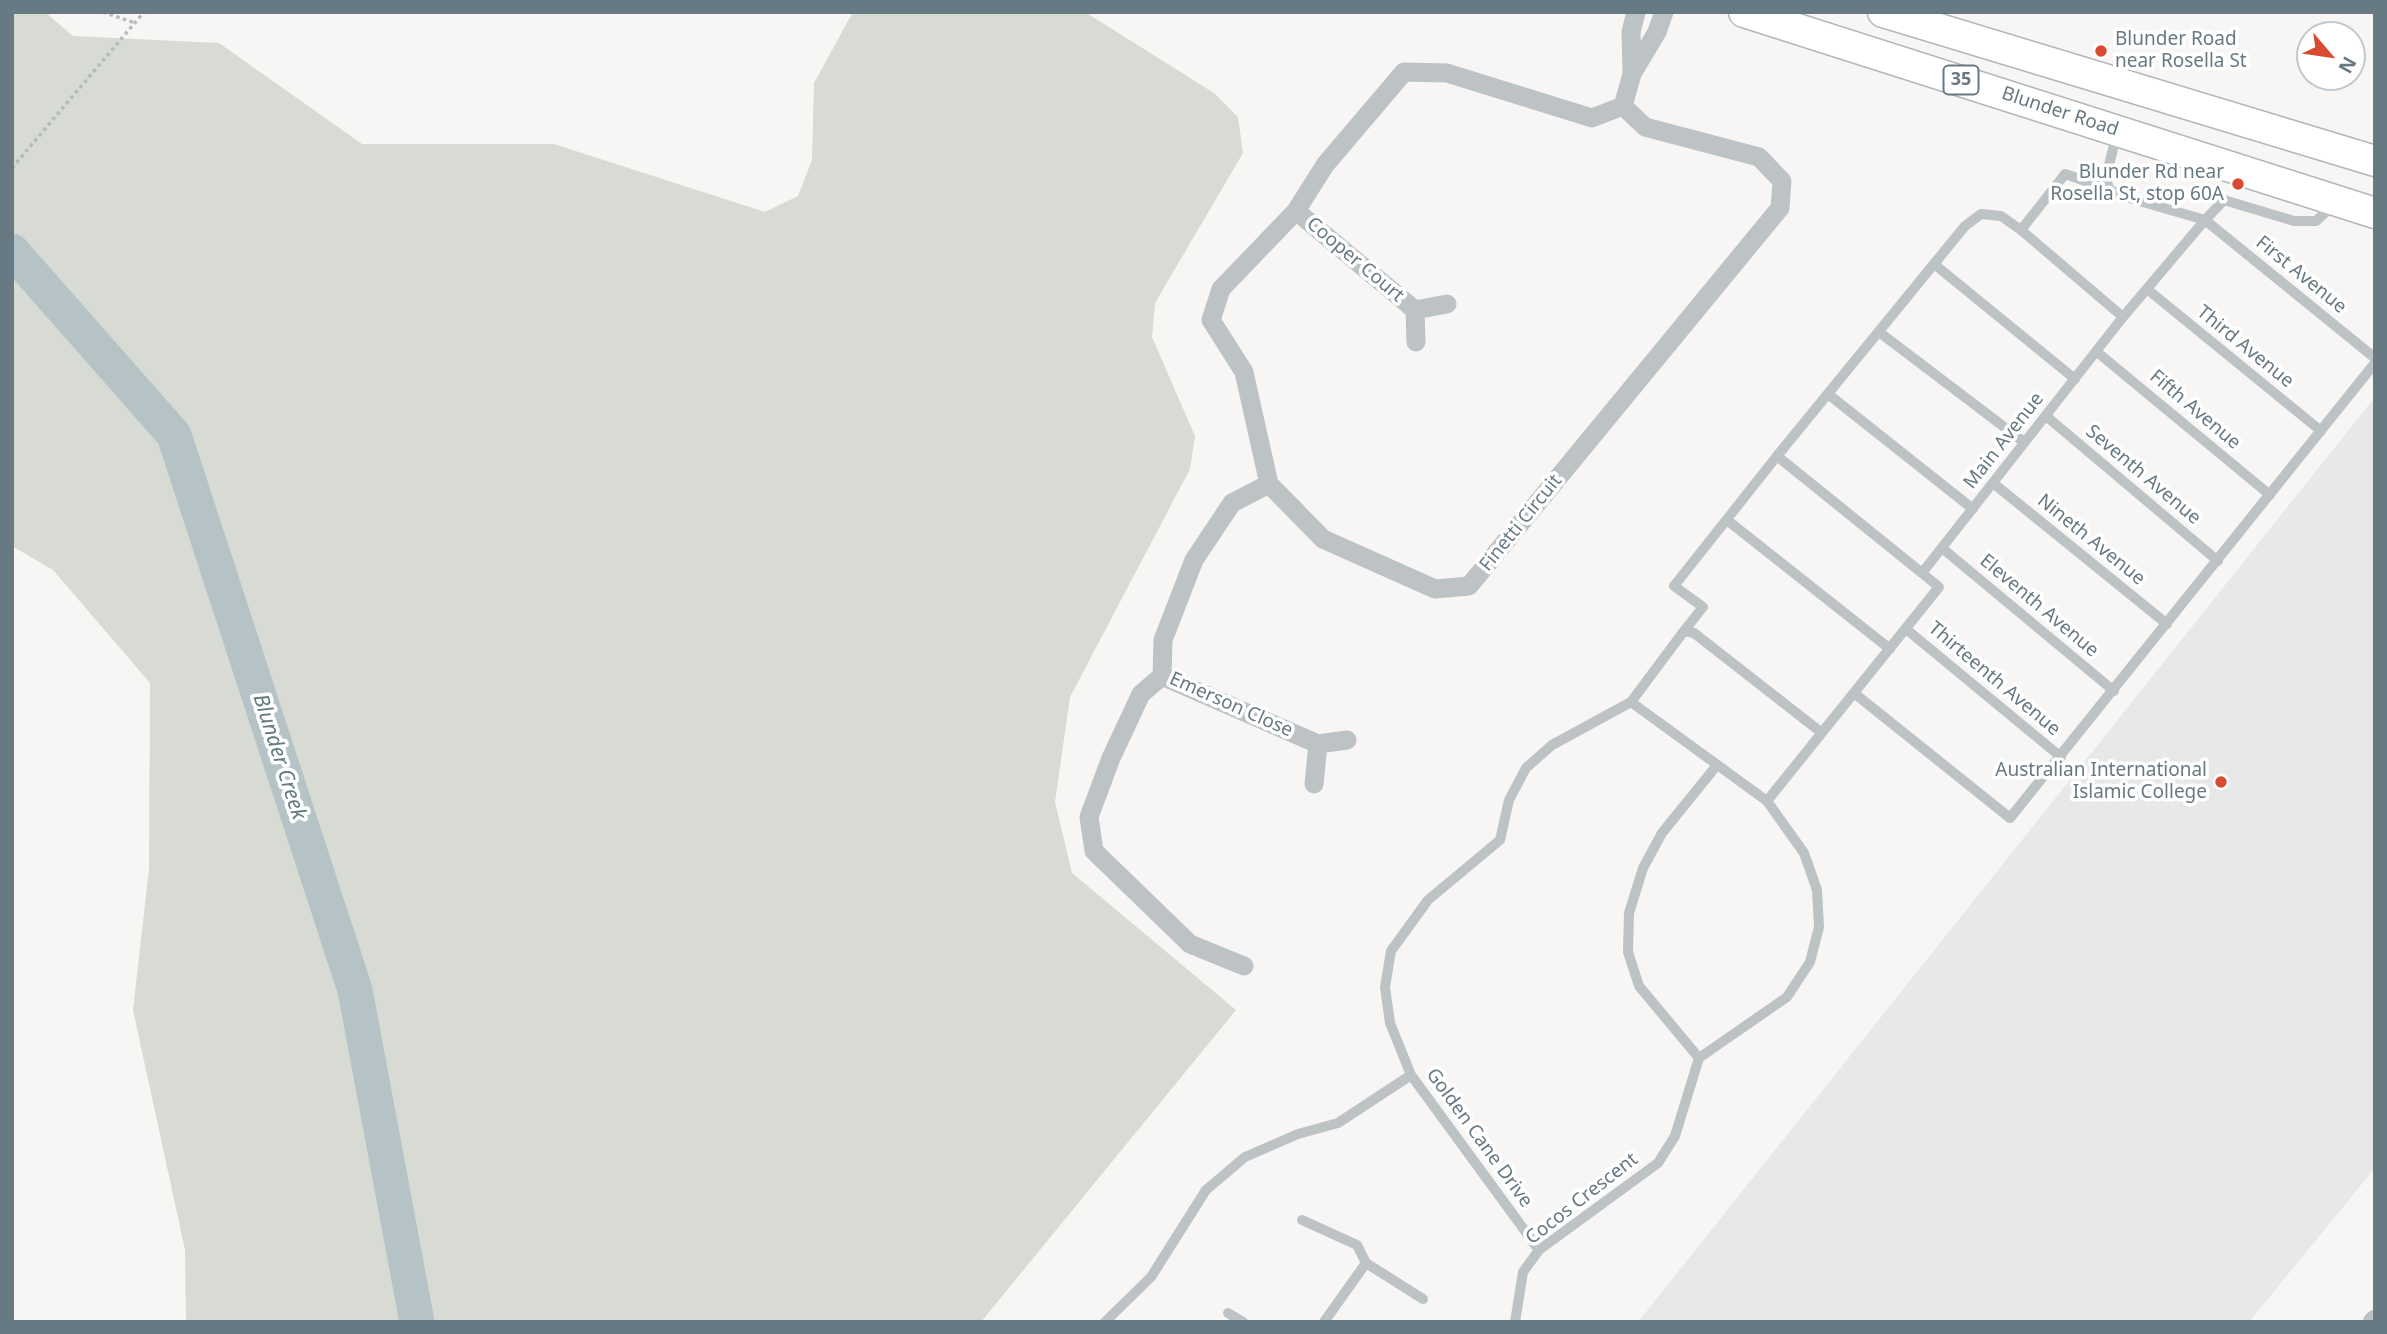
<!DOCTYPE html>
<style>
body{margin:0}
#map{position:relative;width:2387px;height:1334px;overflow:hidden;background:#f7f6f4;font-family:"Noto Sans",sans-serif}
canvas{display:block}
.frame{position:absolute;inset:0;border:14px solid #677983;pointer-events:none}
.north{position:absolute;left:2296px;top:21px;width:70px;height:70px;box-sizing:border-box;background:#fff;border:2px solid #c2c9cd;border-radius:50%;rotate:119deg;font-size:19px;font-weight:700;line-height:28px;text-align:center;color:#677983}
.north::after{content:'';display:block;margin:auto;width:24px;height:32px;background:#d94b31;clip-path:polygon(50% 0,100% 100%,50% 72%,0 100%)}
</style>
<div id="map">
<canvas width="2387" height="1334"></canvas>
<div class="frame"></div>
<div class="north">N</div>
</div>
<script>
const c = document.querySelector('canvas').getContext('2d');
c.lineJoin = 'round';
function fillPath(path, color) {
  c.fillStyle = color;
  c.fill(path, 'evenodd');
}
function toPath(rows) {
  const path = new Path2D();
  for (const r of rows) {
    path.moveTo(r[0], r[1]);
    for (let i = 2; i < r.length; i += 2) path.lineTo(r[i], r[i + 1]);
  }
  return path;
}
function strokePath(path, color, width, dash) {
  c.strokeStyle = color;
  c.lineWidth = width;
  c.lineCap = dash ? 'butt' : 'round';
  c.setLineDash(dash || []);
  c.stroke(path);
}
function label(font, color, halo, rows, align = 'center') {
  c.font = font + ' "Noto Sans",sans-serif';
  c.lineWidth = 7;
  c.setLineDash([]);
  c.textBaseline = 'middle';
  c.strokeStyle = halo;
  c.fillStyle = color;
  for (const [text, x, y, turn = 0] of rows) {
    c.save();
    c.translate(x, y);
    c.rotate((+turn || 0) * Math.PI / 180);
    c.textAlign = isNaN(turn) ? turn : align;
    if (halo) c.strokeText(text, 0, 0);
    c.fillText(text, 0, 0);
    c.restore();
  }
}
fillPath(toPath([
 [2375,397,2375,1168,2249,1322,1638,1322]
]), '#e7e8e7');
fillPath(toPath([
 [12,12,45,12,73,36,219,43,362,144,554,144,765,212,798,196,812,160,814,83,853,12,1085,12,1214,93,1238,117,1243,153,1155,303,1152,337,1195,436,1190,469,1070,697,1055,802,1072,873,1236,1010,981,1322,186,1322,185,1250,133,1010,149,869,150,683,53,570,12,546]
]), '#d7dbd3');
strokePath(toPath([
 [12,251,174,435,355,990,417,1322]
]), '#b6c3c6', 35);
const primary = toPath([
 [1744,12,2375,213],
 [1883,12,2375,161]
]);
strokePath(primary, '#b1b7ba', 33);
strokePath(toPath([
 [103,12,135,23],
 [1988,13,1988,12],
 [12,168,144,12]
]), '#b8bbbd', 3.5, [3.5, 3.5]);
strokePath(toPath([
 [2117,133,2106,177,2109,189,2119,195,2205,220,2375,358],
 [2109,189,2065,174,2021,230,2123,317],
 [1934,264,2075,379],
 [2147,289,2321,431],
 [1879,332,2024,442],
 [2097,352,2270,495],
 [1828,394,1973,509],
 [2046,416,2218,561],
 [1777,456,1965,226,1981,214,2001,216,2021,230],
 [1993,483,2167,624],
 [1727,520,1890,649],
 [1942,548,2114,691],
 [1906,629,2061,757],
 [1684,631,1703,607,1674,586,1777,456,1922,573],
 [1854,693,2010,818,2375,363],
 [1767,801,1939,587,1922,573,2123,317,2205,220,2224,200,2294,221,2316,221,2332,206],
 [1699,1058,1639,986,1628,952,1629,913,1643,868,1662,833,1717,765],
 [1302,1220,1357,1245,1366,1263,1423,1299],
 [1539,1250,1411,1075,1390,1023,1385,987,1391,951,1428,900,1500,840,1509,800,1526,768,1552,745,1631,702,1684,631,1694,633,1822,733],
 [1228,1313,1243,1322],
 [1105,1322,1151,1277,1206,1190,1245,1157,1298,1134,1338,1123,1411,1075],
 [1324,1322,1366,1263],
 [1515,1322,1523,1272,1539,1250,1658,1163,1675,1136,1699,1058,1787,997,1810,962,1819,927,1817,890,1804,853,1767,801,1631,702]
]), '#bdc2c5', 10);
strokePath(toPath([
 [1404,72,1447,73,1592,118,1623,106,1645,127,1759,157,1782,181,1780,208,1469,586,1435,589,1323,539,1269,484,1244,372,1211,320,1221,289,1296,211,1325,165,1404,72],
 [1632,73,1631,32,1636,12],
 [1623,106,1632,74,1657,32,1664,12],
 [1296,211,1415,310,1416,342],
 [1415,310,1447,304],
 [1269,484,1232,503,1194,560,1163,640,1162,676,1318,744,1347,740],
 [1162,676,1141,694,1111,758,1089,817,1094,851,1190,944,1244,966],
 [1314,784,1318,744],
 [2372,1322,2375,1319]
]), '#bdc2c5', 19);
strokePath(primary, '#fff', 30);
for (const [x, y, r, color] of [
 [2101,51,7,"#d94b31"],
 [2238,184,7,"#d94b31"],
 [2221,782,7,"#d94b31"]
]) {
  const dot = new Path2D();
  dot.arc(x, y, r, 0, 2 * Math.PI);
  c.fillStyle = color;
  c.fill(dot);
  strokePath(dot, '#fff', 2.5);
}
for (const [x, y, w] of [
 [1961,80,35]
]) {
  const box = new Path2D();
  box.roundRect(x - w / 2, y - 14.5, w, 29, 5);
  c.fillStyle = '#fff';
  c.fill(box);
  strokePath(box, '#677983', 2);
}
label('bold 18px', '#677983', null, [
 ["35",1961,80]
]);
label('19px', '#677983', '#fff', [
 ["Blunder Road",2115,40,"left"],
 ["near Rosella St",2115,62,"left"],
 ["Blunder Rd near",2224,173],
 ["Rosella St, stop 60A",2224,195],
 ["Australian International",2207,771],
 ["Islamic College",2207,793]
], 'right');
label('19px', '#677983', '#fff', [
 ["Blunder Road",2060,112,18],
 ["Cooper Court",1355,260,40],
 ["First Avenue",2301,275,39],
 ["Third Avenue",2245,347,39],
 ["Fifth Avenue",2195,410,40],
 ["Main Avenue",2004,441,-52],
 ["Seventh Avenue",2143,475,40],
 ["Finetti Circuit",1521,523,-51],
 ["Nineth Avenue",2091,540,39],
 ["Eleventh Avenue",2039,606,40],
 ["Thirteenth Avenue",1994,679,40],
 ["Emerson Close",1231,705,24],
 ["Golden Cane Drive",1479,1138,54],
 ["Cocos Crescent",1582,1199,-38]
]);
label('italic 21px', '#637a7f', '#fff', [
 ["Blunder Creek",279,757,72]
]);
</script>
